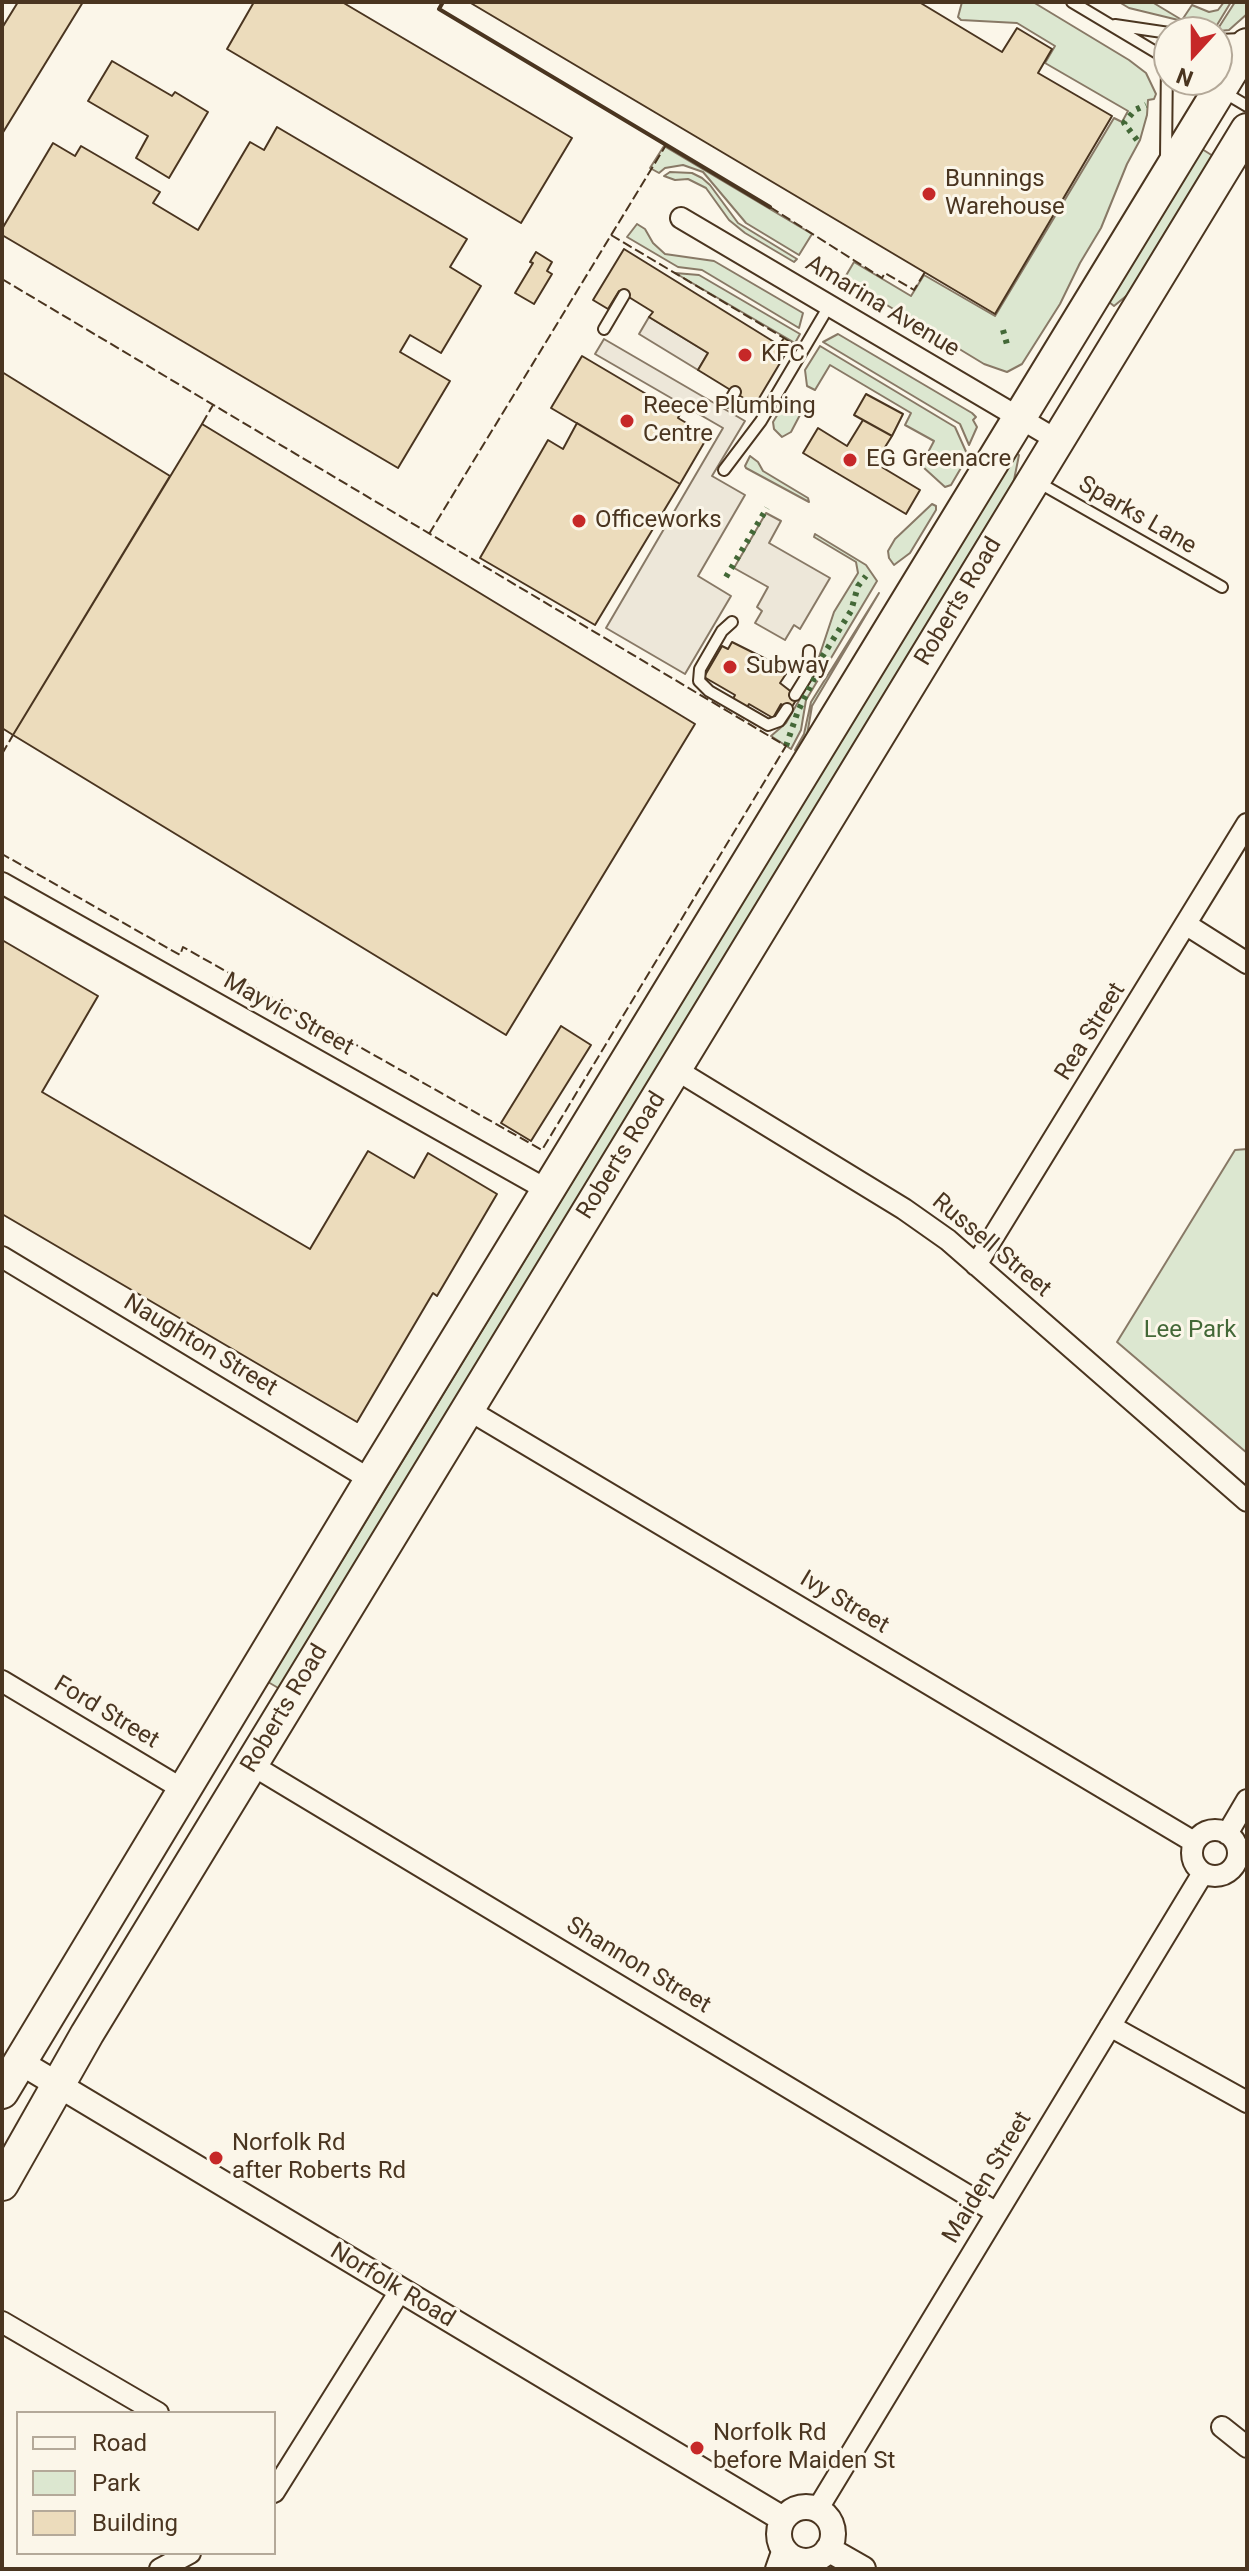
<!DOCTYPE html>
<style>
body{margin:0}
#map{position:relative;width:1249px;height:2571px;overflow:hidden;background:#fbf6e9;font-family:Roboto,sans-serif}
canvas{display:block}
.frame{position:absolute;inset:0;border:4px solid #4a3520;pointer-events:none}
.legend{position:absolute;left:16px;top:2411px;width:260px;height:144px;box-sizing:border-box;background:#fbf6e9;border:2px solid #b4a999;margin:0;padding:10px 14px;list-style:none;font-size:24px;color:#4a3520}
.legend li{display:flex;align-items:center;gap:16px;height:40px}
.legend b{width:40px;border:2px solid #b4a999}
.north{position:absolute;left:1153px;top:16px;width:80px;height:80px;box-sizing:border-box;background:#fbf6e9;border:2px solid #b4a999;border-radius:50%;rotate:201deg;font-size:22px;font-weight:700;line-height:32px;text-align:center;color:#4a3520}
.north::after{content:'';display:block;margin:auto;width:28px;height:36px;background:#c62828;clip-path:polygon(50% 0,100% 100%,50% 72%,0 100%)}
</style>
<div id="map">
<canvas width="1249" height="2571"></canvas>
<div class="frame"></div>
<ul class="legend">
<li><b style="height:10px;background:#fbf6e9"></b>Road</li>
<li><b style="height:22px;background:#dce7d0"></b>Park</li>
<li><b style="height:22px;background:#ecdcbc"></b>Building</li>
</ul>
<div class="north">N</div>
</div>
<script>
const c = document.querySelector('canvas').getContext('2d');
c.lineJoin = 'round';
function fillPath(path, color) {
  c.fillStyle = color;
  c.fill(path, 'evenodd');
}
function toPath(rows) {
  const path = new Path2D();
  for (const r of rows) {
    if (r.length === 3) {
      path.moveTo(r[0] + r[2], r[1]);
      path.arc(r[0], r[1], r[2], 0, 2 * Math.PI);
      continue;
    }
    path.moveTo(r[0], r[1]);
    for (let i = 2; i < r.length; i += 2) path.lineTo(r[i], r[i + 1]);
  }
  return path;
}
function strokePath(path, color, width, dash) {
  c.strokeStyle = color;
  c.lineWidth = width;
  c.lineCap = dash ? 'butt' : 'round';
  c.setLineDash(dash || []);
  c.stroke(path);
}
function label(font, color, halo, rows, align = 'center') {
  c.font = font + ' Roboto,sans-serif';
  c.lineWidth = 6;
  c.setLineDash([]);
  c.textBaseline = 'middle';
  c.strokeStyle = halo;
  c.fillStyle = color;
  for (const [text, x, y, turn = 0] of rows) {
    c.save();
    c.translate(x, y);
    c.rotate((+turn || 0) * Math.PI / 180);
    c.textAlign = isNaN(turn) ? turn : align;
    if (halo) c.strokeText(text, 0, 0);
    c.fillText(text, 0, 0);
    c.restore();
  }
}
const green = toPath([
 [962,2,1033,2,1129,60,1146,73,1156,94,1154,99,1148,100,1147,115,1140,140,1127,164,1101,228,1080,263,1060,304,1022,364,1007,372,984,364,844,279,854,262,911,296,924,275,995,316,1114,118,1122,122,1128,111,1045,63,1055,46,1017,23,961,20,958,17,962,2],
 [1119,2,1152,2,1182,20,1192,5,1209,12,1218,10,1224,2,1231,2,1217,25,1207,27,1129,8,1119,2],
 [1235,2,1247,2,1247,14,1229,30,1219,31,1219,27,1235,2],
 [664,146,812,234,799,255,746,223,703,172,683,165,665,168,659,173,650,168,664,146],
 [1202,149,1213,156,1131,292,1114,306,1109,302,1202,149],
 [670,172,692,173,702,178,710,185,738,223,797,259,794,262,745,233,729,220,706,188,688,179,675,180,664,176,670,172],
 [637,224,645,229,653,243,665,254,714,261,803,313,799,328,702,270,678,267,627,237,637,224],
 [675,273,699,275,800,334,795,343,675,273],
 [838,334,972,413,976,417,973,420,977,427,969,445,960,424,823,342,838,334],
 [820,346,955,427,968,456,951,485,945,487,923,467,923,462,934,441,905,425,911,413,830,365,815,390,807,386,805,370,820,346],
 [784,404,791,405,801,413,791,432,782,437,774,429,773,422,784,404],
 [1016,453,1019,455,1013,485,280,1689,268,1682,1016,453],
 [750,456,758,462,763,471,808,498,809,502,746,468,745,466,750,456],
 [932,504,936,506,936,510,910,553,894,565,889,558,888,551,895,539,932,504],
 [815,534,866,565,877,581,806,700,801,730,791,749,771,736,786,723,812,678,834,612,858,573,856,562,814,537,815,534],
 [879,593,812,706,807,735,797,752,795,750,804,734,811,702,879,593],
 [1247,1149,1247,1453,1117,1342,1235,1150,1247,1149]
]);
fillPath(green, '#dce7d0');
strokePath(green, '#887966', 2);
const parking = toPath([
 [649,317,708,353,698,370,639,334,649,317],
 [604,339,745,421,712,476,745,495,698,576,731,596,685,674,606,628,723,428,595,354,604,339],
 [766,513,781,521,769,543,830,578,800,629,794,625,785,640,755,623,762,611,757,607,768,587,734,568,766,513]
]);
fillPath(parking, '#ede7d9');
strokePath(parking, '#887966', 2);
const building = toPath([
 [18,2,83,2,2,134,2,28,18,2],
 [254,2,342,2,572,138,521,223,227,49,254,2],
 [469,2,919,2,1002,52,1017,28,1052,49,1038,73,1112,116,995,314,469,2],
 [112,61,172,96,175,92,208,112,169,178,136,158,148,136,88,101,112,61],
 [277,127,467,239,450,267,481,286,441,353,410,335,400,352,450,381,398,468,2,235,2,229,53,143,75,156,81,146,160,192,153,203,198,230,250,142,264,150,277,127],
 [624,249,779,345,784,338,792,343,755,405,698,370,708,353,649,317,653,312,619,291,608,309,593,300,624,249],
 [536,252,552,262,547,271,552,274,534,304,515,293,533,263,530,262,536,252],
 [582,356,680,414,678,418,708,436,680,484,551,408,582,356],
 [2,372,170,476,13,735,2,728,2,372],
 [866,394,903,414,892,436,854,415,866,394],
 [863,420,892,436,875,463,920,490,906,514,803,453,818,428,847,446,863,420],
 [577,423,680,484,595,625,480,558,548,440,563,449,577,423],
 [202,424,695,724,506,1035,13,735,202,424],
 [732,642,784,668,786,674,780,683,798,697,790,710,781,704,773,718,749,704,745,711,731,703,735,695,704,677,722,646,728,649,732,642],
 [2,940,98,996,42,1092,310,1249,368,1151,414,1178,428,1153,497,1194,437,1296,433,1293,357,1422,2,1214,2,940],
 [561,1026,591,1045,531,1141,501,1123,561,1026]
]);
fillPath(building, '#ecdcbc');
strokePath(building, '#4a3520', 2);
const service = toPath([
 [1072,2,1169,60],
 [1115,25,1169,33],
 [1217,40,1243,39],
 [1203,80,1247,106],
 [1166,158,1167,59],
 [604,329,624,295],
 [729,402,735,392],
 [724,470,761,421,829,306],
 [1036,481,1222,587],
 [732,622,722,631,700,669,699,681,709,691,768,725,779,721,787,709],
 [795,695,808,674,809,651]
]);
const minor = toPath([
 [681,218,1057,440],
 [2,883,549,1191],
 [1187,925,1247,963],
 [675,1069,904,1209,948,1240,1247,1501],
 [2,1257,371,1480],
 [976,1265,1247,824],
 [467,1409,1194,1842],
 [2,1681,184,1790],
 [252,1765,997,2213],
 [1215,1853,23],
 [1227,1834,1247,1800],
 [1110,2026,1247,2102],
 [2,2322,158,2413],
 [1222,2427,1247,2447],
 [274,2492,400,2291],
 [817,2510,1203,1873],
 [160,2569,190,2553],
 [776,2569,783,2549],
 [796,2569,799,2560]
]);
const tertiary = toPath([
 [20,2062,783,2519],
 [806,2534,27],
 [828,2549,863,2569]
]);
const trunk = toPath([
 [2,2092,371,1480,1247,45],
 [2,2184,87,2034,1247,130]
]);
strokePath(service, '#4a3520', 14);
strokePath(minor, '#4a3520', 24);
strokePath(tertiary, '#4a3520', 28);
strokePath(trunk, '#4a3520', 36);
strokePath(service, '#fbf6e9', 10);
strokePath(minor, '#fbf6e9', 20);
strokePath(tertiary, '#fbf6e9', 24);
strokePath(trunk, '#fbf6e9', 32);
strokePath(toPath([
 [1137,140,1124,123,1135,110,1146,105],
 [1003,330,1008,348],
 [726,577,767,508],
 [822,657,851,611,858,586,866,576],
 [786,746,798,711,815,677]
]), '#436837', 6, [4, 6]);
strokePath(toPath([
 [770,207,882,278,885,273,914,290,925,272],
 [611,235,784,338],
 [2,279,786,746,542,1150,183,947,180,955,2,854],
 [202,424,213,405],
 [429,534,666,145],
 [2,754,13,735]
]), '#4a3520', 2, [10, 4]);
strokePath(toPath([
 [443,2,439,9,770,207]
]), '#4a3520', 4);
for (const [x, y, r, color] of [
 [929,194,8,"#c62828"],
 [745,355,8,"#c62828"],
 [627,421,8,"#c62828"],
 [850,460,8,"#c62828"],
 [579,521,8,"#c62828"],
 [730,667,8,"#c62828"],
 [216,2158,8,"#c62828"],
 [697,2448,8,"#c62828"]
]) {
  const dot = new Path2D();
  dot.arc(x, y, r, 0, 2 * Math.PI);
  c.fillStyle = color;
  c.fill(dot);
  strokePath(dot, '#fbf6e9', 3);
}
label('24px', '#4a3520', '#fbf6e9', [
 ["Bunnings",945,180],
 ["Warehouse",945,208],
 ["KFC",761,355],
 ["Reece Plumbing",643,407],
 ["Centre",643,435],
 ["EG Greenacre",866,460],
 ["Officeworks",595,521],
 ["Subway",746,667],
 ["Norfolk Rd",232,2144],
 ["after Roberts Rd",232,2172],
 ["Norfolk Rd",713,2434],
 ["before Maiden St",713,2462]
], 'left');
label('24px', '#4a3520', '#fbf6e9', [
 ["Amarina Avenue",882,307,31],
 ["Sparks Lane",1137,516,30],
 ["Roberts Road",959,602,-59],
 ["Mayvic Street",288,1015,29],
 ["Rea Street",1091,1032,-58],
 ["Roberts Road",622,1156,-58],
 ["Russell Street",991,1246,40],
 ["Naughton Street",200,1346,31],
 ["Ivy Street",844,1603,31],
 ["Roberts Road",285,1709,-59],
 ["Ford Street",106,1713,31],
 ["Shannon Street",638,1966,31],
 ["Maiden Street",988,2178,-59],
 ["Norfolk Road",392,2286,31]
]);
label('24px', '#436837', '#fbf6e9', [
 ["Lee Park",1190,1331]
]);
</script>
